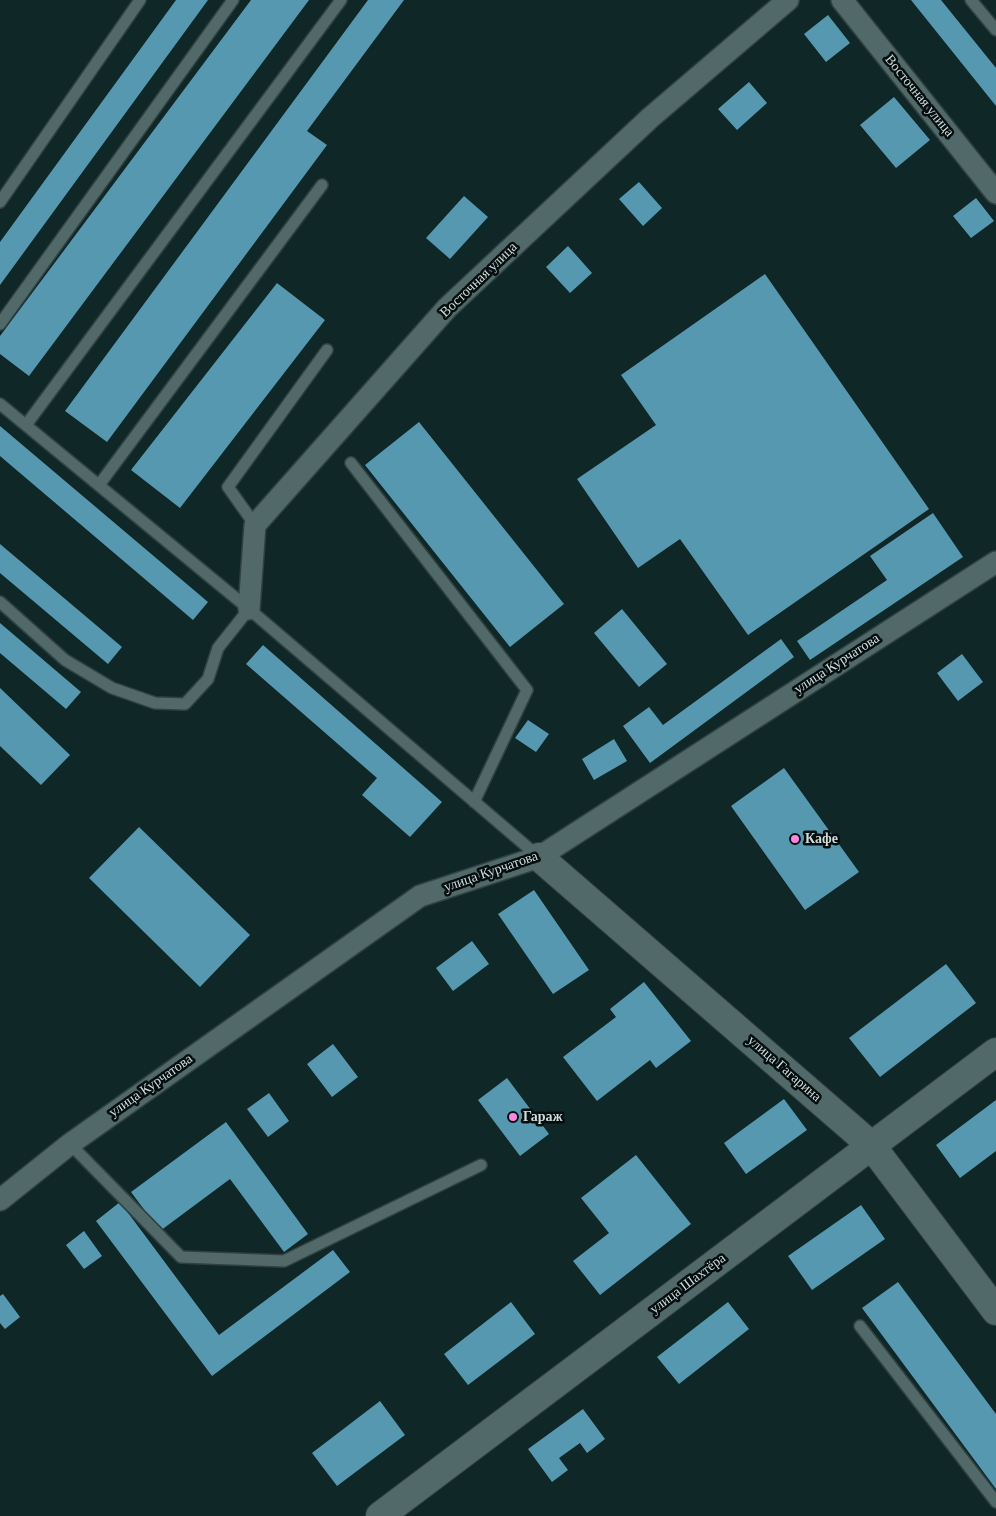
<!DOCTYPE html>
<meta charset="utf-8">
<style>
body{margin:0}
canvas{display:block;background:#102727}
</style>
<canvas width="996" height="1516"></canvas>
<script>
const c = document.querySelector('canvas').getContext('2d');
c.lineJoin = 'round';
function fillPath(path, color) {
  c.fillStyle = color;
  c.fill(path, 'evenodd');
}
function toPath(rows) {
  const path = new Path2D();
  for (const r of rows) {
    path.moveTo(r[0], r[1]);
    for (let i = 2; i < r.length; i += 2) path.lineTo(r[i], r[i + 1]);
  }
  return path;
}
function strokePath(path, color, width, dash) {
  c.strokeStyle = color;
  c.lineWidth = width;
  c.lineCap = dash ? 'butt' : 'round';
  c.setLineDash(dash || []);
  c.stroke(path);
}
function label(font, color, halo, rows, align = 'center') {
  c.font = font + ' Georgia,serif';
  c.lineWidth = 5;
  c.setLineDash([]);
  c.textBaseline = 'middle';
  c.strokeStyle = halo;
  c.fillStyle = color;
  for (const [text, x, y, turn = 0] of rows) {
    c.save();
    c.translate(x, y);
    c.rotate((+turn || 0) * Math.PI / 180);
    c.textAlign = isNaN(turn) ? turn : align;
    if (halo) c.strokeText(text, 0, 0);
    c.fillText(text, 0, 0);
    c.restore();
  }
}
fillPath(toPath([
 [176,0,208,0,0,285,0,242],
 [251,0,309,0,29,376,0,354,0,336],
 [368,0,404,0,307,131,327,145,107,442,65,411],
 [911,0,941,0,996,68,996,106],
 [828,15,850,43,826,62,804,34],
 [749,82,767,103,737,130,718,109],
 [894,97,930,140,896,168,860,125],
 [639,182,662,208,643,226,619,199],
 [464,196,488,217,450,259,426,238],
 [976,198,994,221,971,238,953,216],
 [568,246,592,273,570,293,546,267],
 [765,274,929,509,748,635,680,539,638,568,577,479,656,425,621,375],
 [277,283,325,320,180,508,131,470],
 [419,422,564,604,510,647,365,465],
 [0,426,208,602,193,620,0,456],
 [933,513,963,557,810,660,797,641,887,580,870,556],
 [0,544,122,647,108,664,0,573],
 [622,609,667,664,639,687,594,633],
 [0,623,81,692,66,709,0,653],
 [781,639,794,657,650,763,623,726,649,707,663,725],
 [263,645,442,802,410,837,362,795,377,778,246,664],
 [962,654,983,682,958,701,937,673],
 [0,688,70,755,41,785,0,746],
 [528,720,549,734,536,752,515,738],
 [614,739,627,761,594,780,582,759],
 [784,768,859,872,805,910,731,806],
 [139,827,250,935,200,987,89,878],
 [534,890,589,970,553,994,498,914],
 [472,941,489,964,453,991,436,968],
 [946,964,976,1003,880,1077,849,1038],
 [644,982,691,1041,656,1068,650,1060,597,1101,563,1057,616,1017,610,1009],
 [333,1044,358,1077,332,1097,307,1064],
 [507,1078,549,1134,520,1156,478,1100],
 [269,1093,289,1121,268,1137,247,1109],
 [784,1099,807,1130,746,1174,724,1143],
 [996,1100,996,1151,960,1178,936,1145],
 [226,1122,308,1234,284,1252,230,1179,160,1231,131,1192],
 [636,1155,691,1224,600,1295,573,1261,609,1233,581,1198],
 [120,1202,219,1335,333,1250,350,1272,212,1376,96,1221],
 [861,1205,885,1239,812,1290,788,1256],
 [84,1231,102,1256,84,1269,66,1245],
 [898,1282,996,1414,996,1489,862,1308],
 [3,1294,20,1317,5,1329,0,1323,0,1296],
 [511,1302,535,1334,468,1385,444,1354],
 [728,1302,749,1329,679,1384,657,1357],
 [380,1401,405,1435,337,1486,312,1453],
 [583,1409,605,1439,587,1453,580,1443,559,1458,568,1470,552,1482,528,1449]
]), '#5598b0');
const service = toPath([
 [971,0,996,30],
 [0,202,140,0],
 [0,324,233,0],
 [0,404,249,609,539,857],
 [26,425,341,0],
 [351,463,527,690,474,802],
 [99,485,322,185],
 [255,525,228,487,327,350],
 [0,602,65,660,112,688,155,703,185,704,208,679,218,648,249,609],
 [70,1144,181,1257,284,1261,481,1165],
 [860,1326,996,1502]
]);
const minor = toPath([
 [842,0,996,193],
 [249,609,255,525,447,308,650,118,788,0],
 [0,1200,70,1144,420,896,539,857,996,562]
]);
const tertiary = toPath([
 [539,857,871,1145,996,1311],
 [380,1516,996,1052]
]);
strokePath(service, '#314141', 14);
strokePath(minor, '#314141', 24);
strokePath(tertiary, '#314141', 30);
strokePath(service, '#516969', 11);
strokePath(minor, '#516969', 21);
strokePath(tertiary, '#516969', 28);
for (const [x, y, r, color] of [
 [795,839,5,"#fe86e1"],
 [513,1117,5,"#fe86e1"]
]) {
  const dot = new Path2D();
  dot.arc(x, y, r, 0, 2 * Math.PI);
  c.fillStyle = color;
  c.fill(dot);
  strokePath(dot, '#050e0e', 2);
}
label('14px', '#cedcdb', '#050e0e', [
 ["Восточная улица",919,96,51],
 ["Восточная улица",479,280,-44],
 ["улица Курчатова",837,664,-33],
 ["улица Курчатова",491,872,-19],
 ["улица Гагарина",784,1069,41],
 ["улица Курчатова",151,1086,-35],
 ["улица Шахтёра",688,1284,-37]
]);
label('bold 14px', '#cedcdb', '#050e0e', [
 ["Кафе",805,839],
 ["Гараж",523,1117]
], 'left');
</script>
